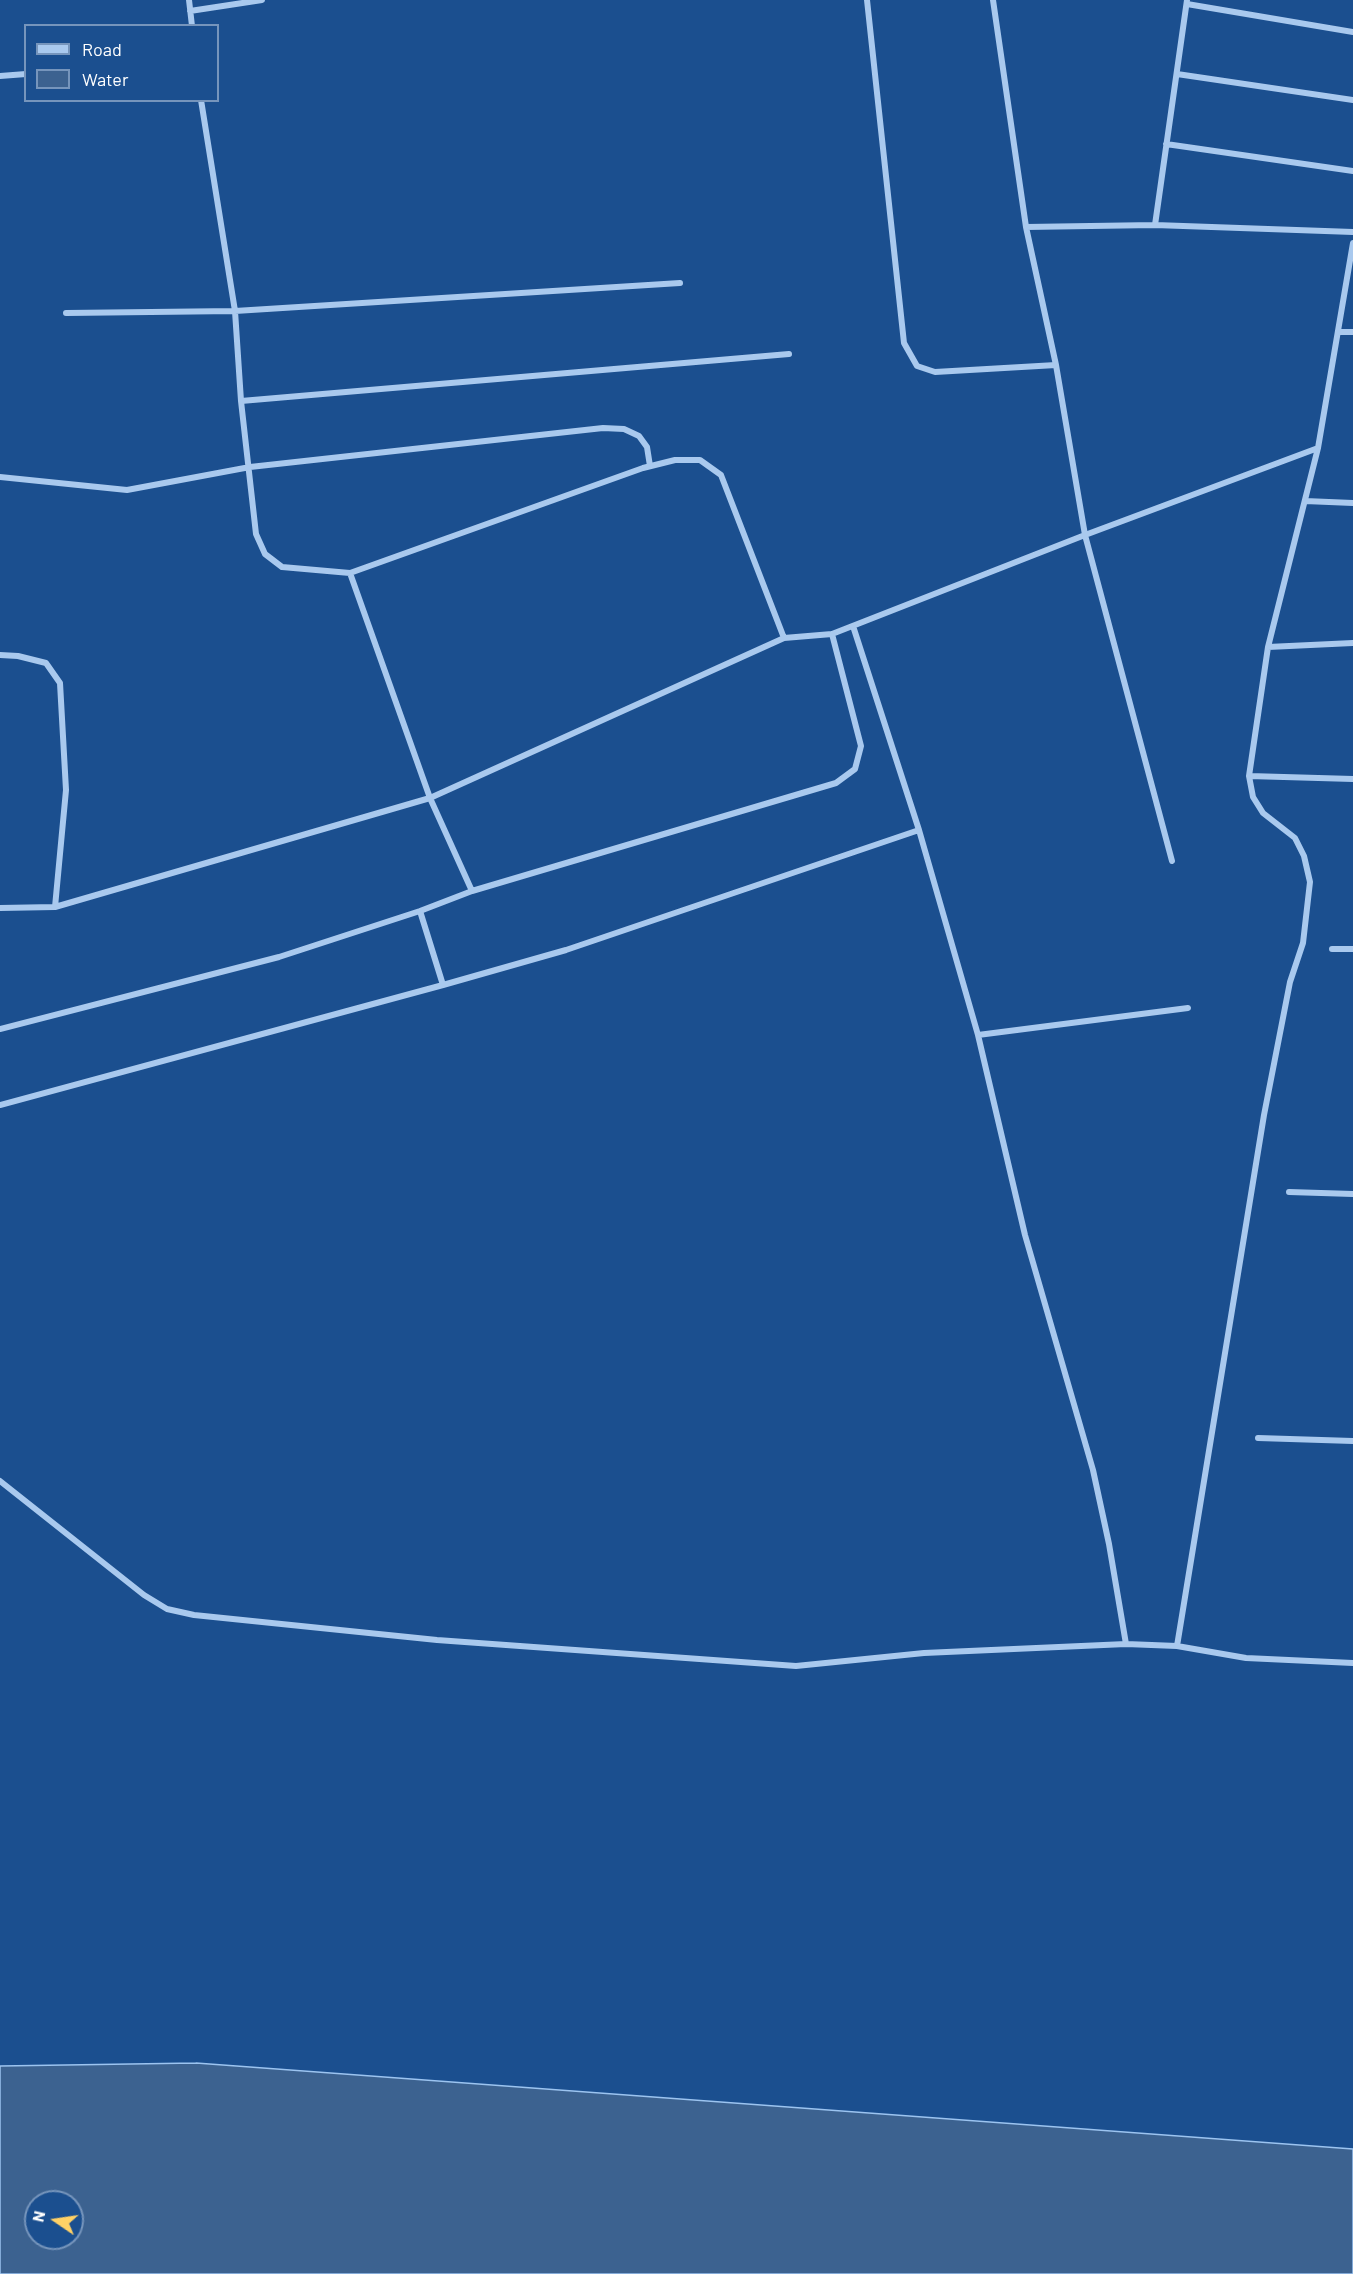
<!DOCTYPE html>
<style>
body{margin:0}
#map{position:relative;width:1353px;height:2274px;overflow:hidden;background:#1b4f8f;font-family:Barlow,sans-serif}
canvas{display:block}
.legend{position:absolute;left:24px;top:24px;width:195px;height:78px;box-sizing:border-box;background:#1b4f8f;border:2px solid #7695bc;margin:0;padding:8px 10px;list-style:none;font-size:18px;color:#fff}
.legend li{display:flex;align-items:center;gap:12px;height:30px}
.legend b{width:30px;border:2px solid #7695bc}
.north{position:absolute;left:24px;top:2190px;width:60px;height:60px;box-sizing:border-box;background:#1b4f8f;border:2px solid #7695bc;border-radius:50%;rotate:283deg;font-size:16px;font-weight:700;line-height:24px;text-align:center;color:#fff}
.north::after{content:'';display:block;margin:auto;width:21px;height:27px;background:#ffd166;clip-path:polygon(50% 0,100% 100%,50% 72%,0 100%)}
</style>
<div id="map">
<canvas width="1353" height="2274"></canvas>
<ul class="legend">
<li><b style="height:8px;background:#a9c9ee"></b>Road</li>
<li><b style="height:16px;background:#3c6290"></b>Water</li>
</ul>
<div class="north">N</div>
</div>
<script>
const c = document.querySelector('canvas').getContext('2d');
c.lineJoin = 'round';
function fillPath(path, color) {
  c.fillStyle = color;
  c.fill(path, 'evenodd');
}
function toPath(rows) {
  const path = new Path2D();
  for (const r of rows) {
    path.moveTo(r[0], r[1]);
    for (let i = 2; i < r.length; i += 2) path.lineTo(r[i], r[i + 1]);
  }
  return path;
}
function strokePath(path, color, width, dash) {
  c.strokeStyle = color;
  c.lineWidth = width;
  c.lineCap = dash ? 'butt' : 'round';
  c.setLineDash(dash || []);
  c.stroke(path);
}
const water = toPath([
 [196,2063,1353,2149,1353,2274,0,2274,0,2066,196,2063],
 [36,2202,72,2202,72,2238,36,2238,36,2202]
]);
fillPath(water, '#3c6290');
strokePath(water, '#9cc4f0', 1.5);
strokePath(toPath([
 [189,0,192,26],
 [867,0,904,343,917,366,935,372,1056,365],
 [993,0,1026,227,1155,225],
 [1187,0,1155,225,1353,232],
 [1187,4,1353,32],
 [190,11,262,0],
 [1177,74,1353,100],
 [0,76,26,74],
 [201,100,235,311,241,401,256,534,265,554,282,567,350,573,430,798,472,891],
 [1166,144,1353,171],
 [1026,227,1056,365,1085,535,1172,861],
 [66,313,235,311,680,283],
 [1338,332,1353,332],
 [241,401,789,354],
 [0,477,127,490,250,467,603,428,624,429,639,436,647,447,650,466],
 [1305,501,1353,503],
 [350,573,643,468,675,460,700,460,721,475,784,638],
 [853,626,919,830,978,1035,1025,1235,1093,1470,1109,1544,1126,1644,1177,1646,1246,1658,1353,1663],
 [1268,647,1353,643],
 [0,655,18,656,46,663,60,683,66,790,55,907],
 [1249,776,1353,779],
 [0,908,55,907,430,798,784,638,832,634,1085,535,1318,448],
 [420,911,443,985,566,950,919,830],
 [1332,949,1353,949],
 [0,1029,279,957,420,911,472,891,836,783,855,769,861,746,832,634],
 [978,1035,1188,1008],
 [0,1105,443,985],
 [1289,1192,1353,1194],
 [1258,1438,1353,1441],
 [0,1481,144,1595,167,1609,194,1615,437,1640,796,1666,924,1653,1126,1644],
 [1177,1646,1264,1115,1290,982,1303,943,1310,882,1304,856,1295,838,1263,813,1253,797,1249,776,1268,647,1318,448,1353,243]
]), '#a9c9ee', 6);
</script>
